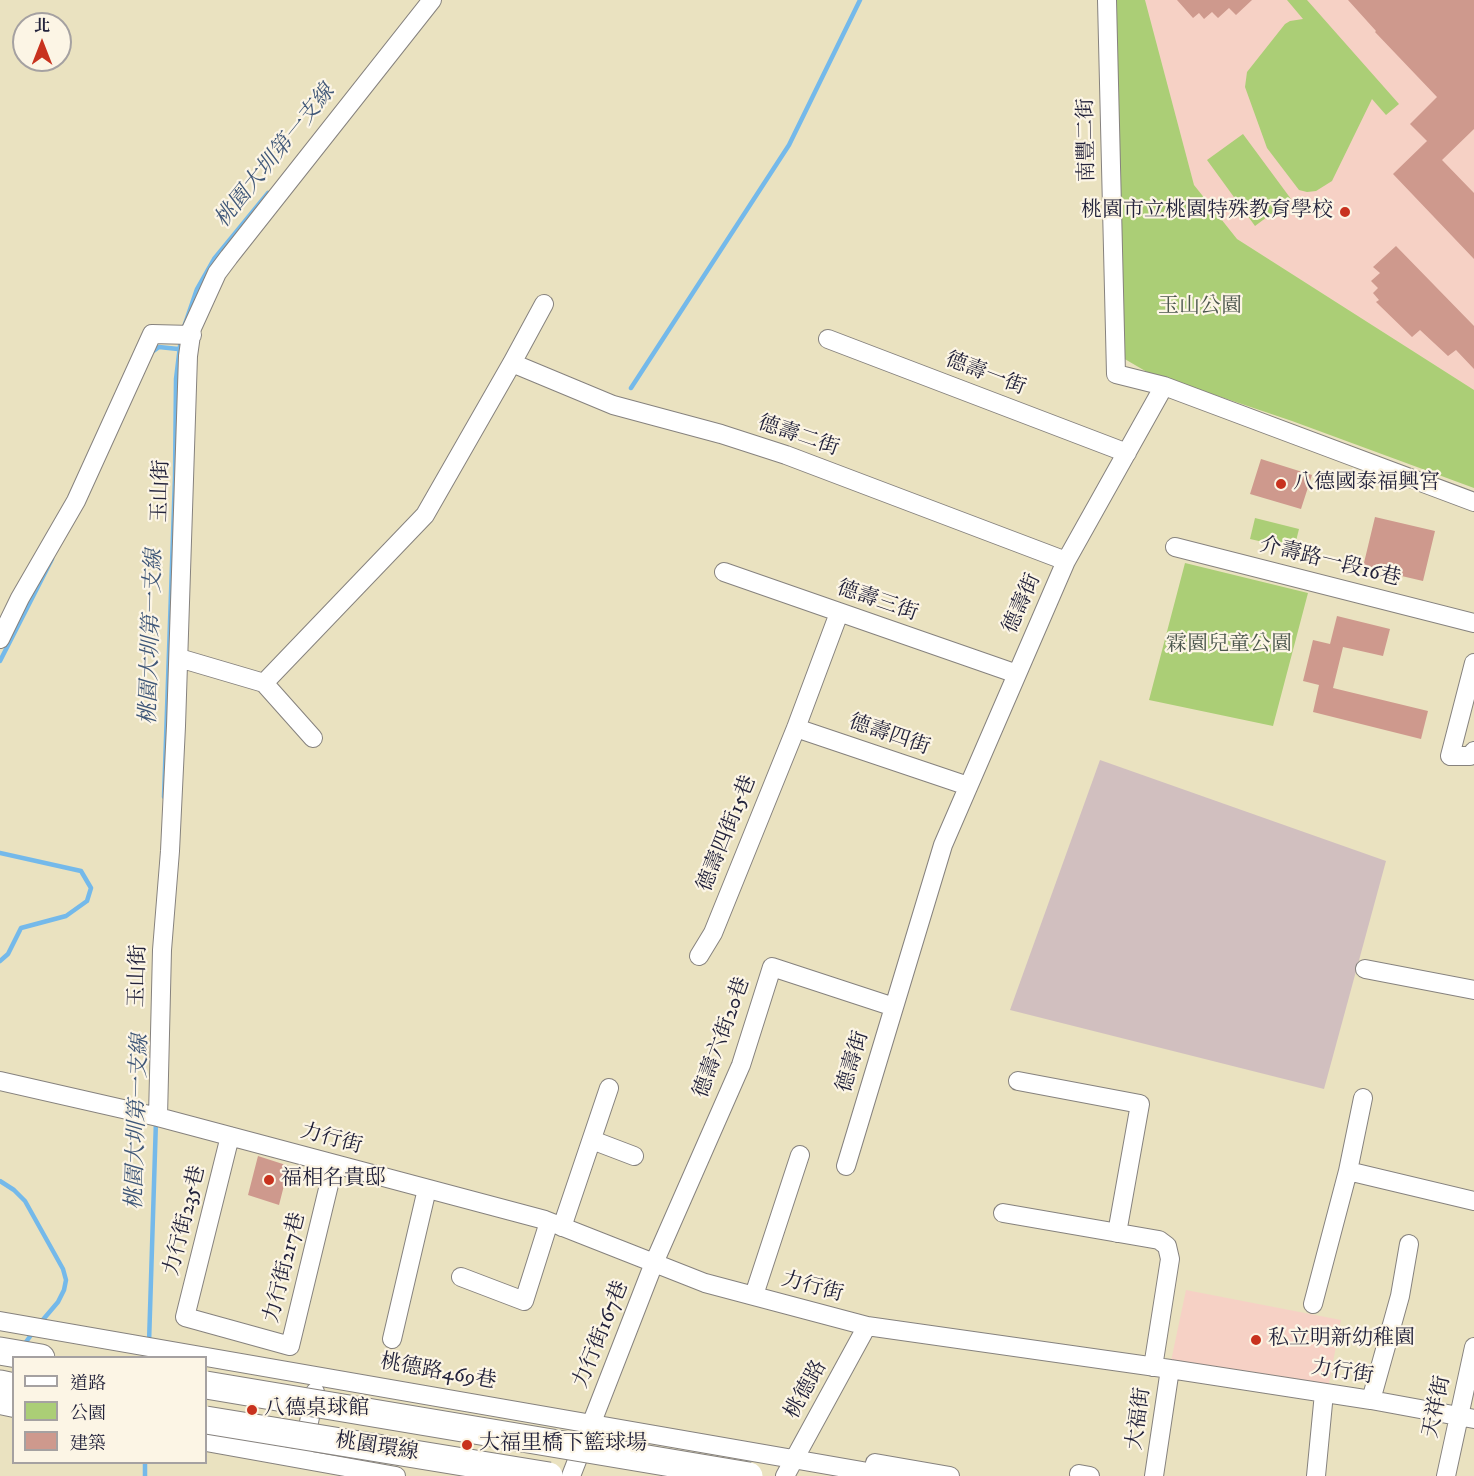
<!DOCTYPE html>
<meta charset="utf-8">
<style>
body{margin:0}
#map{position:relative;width:1474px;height:1476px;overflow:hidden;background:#eae2c0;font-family:"IM FELL DW Pica","Noto Serif TC",serif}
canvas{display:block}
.legend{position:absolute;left:12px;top:1356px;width:195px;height:108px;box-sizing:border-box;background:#fcf5e5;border:2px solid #a5a1a1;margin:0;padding:8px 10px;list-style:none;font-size:18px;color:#22223b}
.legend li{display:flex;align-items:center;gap:12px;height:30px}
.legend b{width:30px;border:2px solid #a5a1a1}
.north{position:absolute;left:12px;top:12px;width:60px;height:60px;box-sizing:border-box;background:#fcf5e5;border:2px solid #a5a1a1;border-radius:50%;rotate:0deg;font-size:16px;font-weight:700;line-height:24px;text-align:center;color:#22223b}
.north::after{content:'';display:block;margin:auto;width:21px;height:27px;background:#c8321e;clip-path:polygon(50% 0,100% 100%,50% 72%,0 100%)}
</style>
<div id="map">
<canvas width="1474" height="1476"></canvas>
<ul class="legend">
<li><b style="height:8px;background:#fff"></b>道路</li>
<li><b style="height:16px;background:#abce76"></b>公園</li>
<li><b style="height:16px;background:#ce998d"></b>建築</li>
</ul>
<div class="north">北</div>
</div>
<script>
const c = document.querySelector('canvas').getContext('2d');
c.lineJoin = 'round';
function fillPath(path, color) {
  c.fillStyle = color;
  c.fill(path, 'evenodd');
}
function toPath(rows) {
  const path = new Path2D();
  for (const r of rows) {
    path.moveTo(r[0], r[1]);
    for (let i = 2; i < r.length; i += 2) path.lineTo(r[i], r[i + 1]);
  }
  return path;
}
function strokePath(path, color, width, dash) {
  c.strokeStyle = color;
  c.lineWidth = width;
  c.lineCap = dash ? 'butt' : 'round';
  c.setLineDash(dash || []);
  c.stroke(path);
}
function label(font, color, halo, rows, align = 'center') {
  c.font = font + ' "IM FELL DW Pica","Noto Serif TC",serif';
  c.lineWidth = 4.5;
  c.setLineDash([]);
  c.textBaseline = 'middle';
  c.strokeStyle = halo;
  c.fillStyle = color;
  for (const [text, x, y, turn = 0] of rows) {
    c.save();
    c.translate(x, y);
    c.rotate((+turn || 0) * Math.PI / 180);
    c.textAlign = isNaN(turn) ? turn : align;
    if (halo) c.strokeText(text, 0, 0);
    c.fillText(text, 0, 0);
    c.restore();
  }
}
fillPath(toPath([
 [1145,0,1474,0,1474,390,1237,239,1194,186],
 [1186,1290,1341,1320,1328,1388,1171,1361]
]), '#f6d1c5');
fillPath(toPath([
 [1100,760,1386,861,1324,1089,1010,1010]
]), '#d1bfbf');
fillPath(toPath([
 [1114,0,1145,0,1194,185,1237,239,1474,390,1474,488,1292,421,1147,372,1123,358],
 [1287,0,1307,0,1399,104,1386,115,1372,99,1332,181,1316,191,1307,192,1299,190,1267,148,1245,87,1247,72,1285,24,1290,21,1303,19],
 [1243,134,1291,199,1255,226,1207,160],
 [1255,518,1299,529,1294,549,1250,539],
 [1185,563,1308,593,1273,726,1149,700]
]), '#abce76');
strokePath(toPath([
 [184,327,197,289,214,259,268,193],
 [152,352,159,347,178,349],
 [631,388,789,145,860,0],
 [0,661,52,559],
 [164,797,175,477,176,379,181,338],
 [0,853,81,871,91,888,87,901,66,916,21,928,8,954,0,961],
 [0,1181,14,1190,25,1201,63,1269,66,1280,64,1290,58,1302,41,1322],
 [149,1343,156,1120],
 [23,1346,34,1331],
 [145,1476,145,1462]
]), '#74b9ea', 4.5);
fillPath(toPath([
 [1177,0,1252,0,1236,15,1229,8,1218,18,1212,12,1204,19,1199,13,1193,18],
 [1348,0,1474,0,1474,129,1442,160,1474,193,1474,259,1393,174,1427,141,1410,124,1437,97,1375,32,1376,31],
 [1396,246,1474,326,1474,369,1456,350,1448,356,1420,330,1412,337,1376,302,1379,300,1373,293,1378,288,1371,281,1380,273,1373,267],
 [1261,459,1312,475,1301,509,1250,494],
 [1375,517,1435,531,1423,581,1363,567],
 [1337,616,1390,629,1383,656,1343,647,1333,688,1428,711,1421,739,1313,712,1319,685,1303,681,1313,640,1330,644],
 [258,1156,289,1166,279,1205,248,1195]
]), '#ce998d');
const minor = toPath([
 [1107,0,1116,374,1164,386,1474,502],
 [828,339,1127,453],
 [512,363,613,405,721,434,786,455,1066,561],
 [1175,547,1474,623],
 [724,572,1017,674],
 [0,639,20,598,76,501,152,334,192,335],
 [179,658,264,683,425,515,512,363,544,304],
 [1474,663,1450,756,1470,756,1474,751],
 [264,683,313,738],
 [796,728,968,786],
 [699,956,713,933,796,728,839,613],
 [1365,969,1474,990],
 [0,1081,158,1117,545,1220,705,1283,867,1326,1170,1369,1371,1400,1474,1419],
 [1018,1081,1140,1104,1117,1233],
 [158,1117,162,950,170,851,176,726,188,356,192,328,217,273,229,257,432,0],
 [230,1136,185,1317,290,1346,334,1164],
 [592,1140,634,1156],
 [846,1166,943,845,1066,561,1164,386],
 [1348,1171,1474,1201],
 [1003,1213,1159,1240,1167,1246,1170,1259,1153,1367],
 [562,1227,609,1088],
 [461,1277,524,1301,549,1222],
 [754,1295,800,1155],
 [1313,1304,1348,1171,1363,1098],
 [0,1321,891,1476],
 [392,1339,427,1189],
 [1371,1400,1400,1296,1409,1244],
 [0,1405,14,1408],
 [206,1442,396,1476],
 [304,1447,315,1392],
 [875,1463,950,1476],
 [1079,1474,1090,1476],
 [571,1476,654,1263,741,1065,772,967,894,1007],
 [785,1476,867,1326],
 [1154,1476,1170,1369],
 [1316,1476,1324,1393],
 [1446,1476,1474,1347]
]);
const highway = toPath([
 [0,1351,41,1358],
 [0,1384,14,1387]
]);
strokePath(minor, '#86827e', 20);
strokePath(highway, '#86827e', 29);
strokePath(minor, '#fff', 18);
strokePath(highway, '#fff', 27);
const highwayBridge = toPath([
 [206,1385,749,1476],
 [206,1420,549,1476]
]);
strokePath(highwayBridge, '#86827e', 29, []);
strokePath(highwayBridge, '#fff', 27);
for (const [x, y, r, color] of [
 [1345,212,6,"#c8321e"],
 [1281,484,6,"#c8321e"],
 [269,1180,6,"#c8321e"],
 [1256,1340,6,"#c8321e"],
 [252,1410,6,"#c8321e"],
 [467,1445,6,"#c8321e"]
]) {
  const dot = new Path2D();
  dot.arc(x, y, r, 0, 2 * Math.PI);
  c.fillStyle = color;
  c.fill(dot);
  strokePath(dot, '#fcf5e5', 2);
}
label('21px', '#22223b', '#fcf5e5', [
 ["南豐二街",1088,140,-91],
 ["德壽一街",985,375,21],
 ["德壽二街",798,437,19],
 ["玉山街",162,491,-88],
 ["介壽路一段16巷",1330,563,14],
 ["德壽三街",877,602,19],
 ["德壽街",1023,604,-66],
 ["德壽四街",889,736,19],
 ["德壽四街15巷",728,834,-68],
 ["玉山街",139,976,-88],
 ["德壽六街20巷",723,1038,-70],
 ["德壽街",854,1062,-73],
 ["力行街",331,1140,15],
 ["力行街235巷",186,1221,-76],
 ["力行街217巷",286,1268,-76],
 ["力行街",812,1288,15],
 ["力行街167巷",602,1335,-68],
 ["桃德路469巷",438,1373,10],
 ["力行街",1342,1373,9],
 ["桃德路",807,1390,-61],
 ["天祥街",1438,1407,-78],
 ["大福街",1140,1419,-82],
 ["桃園環線",377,1448,9]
]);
label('21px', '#22223b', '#fcf5e5', [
 ["桃園市立桃園特殊教育學校",1333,212,"right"],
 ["八德國泰福興宮",1293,484],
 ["福相名貴邸",281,1180],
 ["私立明新幼稚園",1268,1340],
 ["八德桌球館",264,1410],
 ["大福里橋下籃球場",479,1445]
], 'left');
label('21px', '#4b564d', '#fcf5e5', [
 ["玉山公園",1200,308],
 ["霖園兒童公園",1229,646]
]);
label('italic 22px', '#3f5778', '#fcf5e5', [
 ["桃園大圳第一支線",276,157,-51],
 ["桃園大圳第一支線",153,637,-88],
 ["桃園大圳第一支線",139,1122,-88]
]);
</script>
